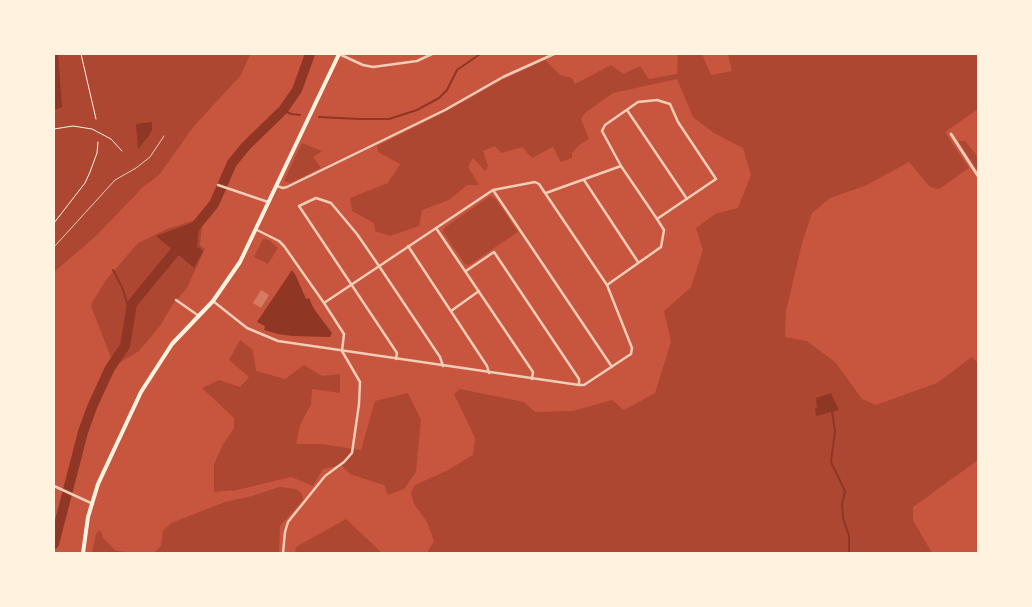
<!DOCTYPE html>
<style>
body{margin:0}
#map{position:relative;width:1032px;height:607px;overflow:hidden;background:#c8553d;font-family:Helvetica,sans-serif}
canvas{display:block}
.frame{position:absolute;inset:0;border:55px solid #fff3e0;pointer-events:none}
</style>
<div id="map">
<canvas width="1032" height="607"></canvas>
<div class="frame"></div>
</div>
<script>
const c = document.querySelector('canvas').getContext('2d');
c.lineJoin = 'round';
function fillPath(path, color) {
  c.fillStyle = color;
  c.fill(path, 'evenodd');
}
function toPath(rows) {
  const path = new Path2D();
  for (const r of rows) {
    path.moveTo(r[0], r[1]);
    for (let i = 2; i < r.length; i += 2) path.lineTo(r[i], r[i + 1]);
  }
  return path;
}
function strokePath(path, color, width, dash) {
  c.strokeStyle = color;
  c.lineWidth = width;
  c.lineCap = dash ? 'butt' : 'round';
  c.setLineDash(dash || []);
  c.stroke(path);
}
fillPath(toPath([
 [54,54,250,54,241,75,194,126,159,175,142,188,96,236,54,272],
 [678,54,702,54,711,75,732,71,728,54,978,54,978,109,945,132,969,168,939,189,930,187,909,162,867,185,830,198,812,213,802,243,786,311,785,337,807,341,836,363,862,399,876,405,937,383,972,357,978,363,978,460,913,507,913,520,932,553,427,553,434,541,427,522,414,504,411,493,415,485,448,470,473,455,475,438,454,394,460,389,524,402,535,412,573,411,612,400,624,410,655,393,671,342,664,311,691,287,703,250,696,228,715,214,738,208,751,175,743,148,714,133,693,117,677,79,613,93,585,113,581,119,589,139,580,144,572,153,572,158,561,162,553,147,532,158,522,147,501,153,495,146,483,151,488,166,485,171,473,158,468,167,479,185,467,185,449,200,422,210,419,226,390,236,375,231,374,223,352,211,350,198,388,183,400,164,378,152,377,146,447,111,504,79,545,60,560,75,572,78,575,84,611,65,623,74,640,66,649,79,677,74],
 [958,141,965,141,978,157,978,171],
 [302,143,322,151,313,157,321,168,290,183,284,181],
 [490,196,495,198,518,232,469,265,465,264,443,232,444,228],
 [195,220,202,226,200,245,205,249,187,288,173,304,160,326,139,351,119,363,112,360,91,306,93,301,106,280,138,243,167,229],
 [263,239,269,240,278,248,268,264,254,257],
 [240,340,253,350,256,371,285,379,304,365,322,376,340,374,340,393,312,389,311,404,300,425,296,444,322,444,361,450,375,401,408,393,421,420,416,472,404,489,388,495,384,485,350,474,341,465,323,469,313,486,291,477,237,490,214,492,214,464,223,444,234,428,234,418,202,388,219,380,240,387,249,377,229,360],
 [279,487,296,489,302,494,303,500,280,526,279,553,154,553,161,546,163,531,171,523,225,502,252,496],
 [346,519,382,553,295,553,296,547],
 [100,530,104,539,115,550,129,553,92,553,96,534]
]), '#ae4732');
fillPath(toPath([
 [54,54,58,54,62,107,54,110],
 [152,122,152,130,148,137,138,149,136,124],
 [194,222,199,227,197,249,199,247,203,251,194,268,156,236],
 [292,270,296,276,306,299,309,298,314,309,332,333,330,337,292,336,278,334,264,330,265,326,257,322],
 [831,393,839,410,816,416,815,409,817,407,816,398]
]), '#8f3625');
strokePath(toPath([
 [283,110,291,114,300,115],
 [319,117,360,119,389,119,417,110,439,98,447,90,457,70,480,54],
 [113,270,122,287,131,315],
 [832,412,835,431,831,462,845,491,842,504,843,518,849,536,849,553]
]), '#8f3625', 2);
strokePath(toPath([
 [54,544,83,432,92,407,110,368,125,346,132,304,214,204,232,163,246,146,283,110,297,90,310,54]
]), '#8f3625', 10);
fillPath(toPath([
 [261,290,269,295,261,308,253,303]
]), '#d67c66');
strokePath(toPath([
 [81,54,96,119],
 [54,129,73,126,92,129,111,139,122,151],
 [54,223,85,183,90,172,97,153,98,142]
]), '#fff3e0', 1);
strokePath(toPath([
 [54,247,115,180,136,168,150,157,164,136]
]), '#f1ccb7', 1);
strokePath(toPath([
 [339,54,363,65,373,67,417,61,432,54],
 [627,110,687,199],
 [621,166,602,131,605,125,638,102,657,100,670,104,678,122,716,179,657,219],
 [584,180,638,262],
 [218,185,268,202],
 [277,186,283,188,287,187,445,110,503,77,554,54],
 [493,190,612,367],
 [546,193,621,166,657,219,664,230,661,247,607,285],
 [436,228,533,372,532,379],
 [257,230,279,241,284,246,324,303,344,334,342,351,360,382,359,404,352,453,344,462,325,476,288,522,285,532,283,553],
 [408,246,487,366,489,373],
 [466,271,494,252,579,379,579,385],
 [176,300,199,316],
 [213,301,247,328,278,341,579,385,584,385,631,354,632,348,607,285,539,184,535,182,493,190,324,303],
 [451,311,479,291],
 [396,359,397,353,299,206,316,198,331,203,357,234,379,266,440,357,443,366],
 [54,486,91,503]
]), '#f1ccb7', 2.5);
strokePath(toPath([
 [951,134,978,176]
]), '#f1ccb7', 3);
strokePath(toPath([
 [83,553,88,517,98,484,141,392,172,344,213,301,240,262,339,54]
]), '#fff3e0', 4);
</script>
